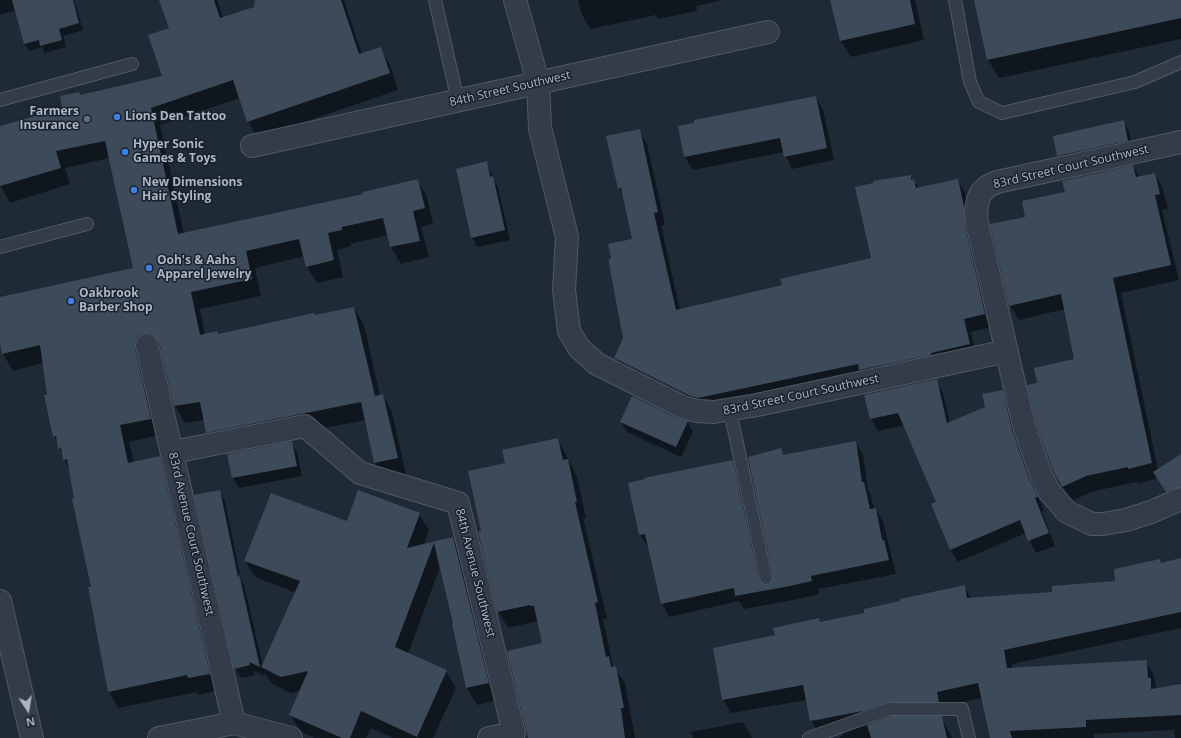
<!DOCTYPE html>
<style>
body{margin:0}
#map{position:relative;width:1181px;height:738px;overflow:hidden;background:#1f2a37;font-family:"Open Sans",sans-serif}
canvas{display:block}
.north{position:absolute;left:8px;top:690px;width:40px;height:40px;-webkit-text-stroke:3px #18212c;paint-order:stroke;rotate:168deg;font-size:11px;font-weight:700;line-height:16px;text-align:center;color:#adb6c5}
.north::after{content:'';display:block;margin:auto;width:14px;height:18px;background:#adb6c5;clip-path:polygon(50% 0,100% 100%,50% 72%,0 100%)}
</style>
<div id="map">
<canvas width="1181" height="738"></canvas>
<div class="north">N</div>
</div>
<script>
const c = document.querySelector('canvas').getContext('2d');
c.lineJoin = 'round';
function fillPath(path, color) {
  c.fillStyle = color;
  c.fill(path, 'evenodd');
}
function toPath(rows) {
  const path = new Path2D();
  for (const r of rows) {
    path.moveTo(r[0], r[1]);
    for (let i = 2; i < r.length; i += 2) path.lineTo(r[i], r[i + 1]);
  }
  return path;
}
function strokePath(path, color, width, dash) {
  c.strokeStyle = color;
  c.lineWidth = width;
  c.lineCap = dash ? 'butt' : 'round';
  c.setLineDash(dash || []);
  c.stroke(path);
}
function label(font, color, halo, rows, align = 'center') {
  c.font = font + ' "Open Sans",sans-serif';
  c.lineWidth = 3;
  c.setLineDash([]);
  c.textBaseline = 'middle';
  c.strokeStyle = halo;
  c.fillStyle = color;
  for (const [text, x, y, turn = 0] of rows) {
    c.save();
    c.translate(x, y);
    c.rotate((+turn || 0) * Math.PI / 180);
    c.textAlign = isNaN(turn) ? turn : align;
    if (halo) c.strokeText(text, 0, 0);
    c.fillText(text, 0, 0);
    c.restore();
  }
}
fillPath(toPath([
 [0,0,74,0,83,30,63,36,66,47,45,53,42,47,29,51,25,44,16,10,0,15],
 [160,0,217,0,223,18,255,7,256,0,344,0,362,54,380,48,390,65,398,90,257,138,248,121,240,98,160,125,184,234,364,195,417,180,427,197,433,224,421,227,429,257,401,264,391,247,388,235,350,244,351,246,337,250,343,277,317,283,307,267,305,256,255,268,261,296,200,309,205,335,218,335,354,308,364,325,380,396,383,395,392,412,406,475,385,479,375,463,366,420,217,449,207,432,205,420,185,423,175,406,162,350,154,349,160,435,129,442,134,463,159,457,169,474,219,690,198,695,197,692,118,708,109,692,92,587,69,469,54,436,43,363,13,371,3,354,0,339,0,298,134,269,110,158,65,168,70,184,10,203,0,185,0,127,64,108,80,95,163,77,170,28],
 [578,0,722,0,696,6,697,11,658,19,656,15,590,29,581,13],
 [828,0,915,0,924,40,851,57,841,41,832,1],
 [975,0,1181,0,1181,39,999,78,988,60],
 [816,97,823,110,834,160,792,169,784,152,693,170,685,157,679,127],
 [1123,121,1129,131,1133,151,1064,166,1058,156,1054,137],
 [639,131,647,144,665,225,661,226,680,310,783,286,872,258,910,176,919,188,958,180,965,193,992,327,971,332,976,357,706,411,622,371,615,358,624,338,634,239,624,197,619,189],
 [486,163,498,187,510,240,477,247,472,237],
 [1133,166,1139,177,1155,174,1163,189,1168,209,1162,210,1179,280,1121,293,1158,470,1181,455,1181,499,1173,501,1158,478,1138,484,1137,482,1095,491,1071,501,1060,484,1038,384,1075,360,1065,309,1019,320,1010,305,1026,217,1066,193],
 [936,380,943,393,950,423,986,408,1002,391,1010,403,1019,444,1036,493,1044,510,1042,511,1055,546,1036,553,1026,533,958,562,950,549,938,503,905,425,878,431,871,419,866,395],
 [677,419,687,422,693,432,681,457,627,432,621,422],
 [558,439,577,477,586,518,583,518,607,619,603,619,613,666,625,683,635,738,528,738,508,652,543,644,538,621,508,628,498,611,482,531,506,464],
 [291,442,297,452,302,476,239,488,233,478,228,455],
 [855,442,863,455,868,490,871,496,874,509,876,509,883,522,896,574,818,589,819,594,798,599,744,609,739,601,669,617,662,603,649,548,640,535,732,461,740,475,764,585,767,586,772,584,774,576,780,449,784,456],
 [219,491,225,501,241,580,244,585,263,666,296,593,255,577,245,561,347,522,419,514,429,530,424,545,453,538,463,555,498,700,477,705,467,688,440,567,408,654,446,671,456,688,433,738,393,738,371,728,366,738,315,738,300,731,290,714,300,691,291,693,272,684,264,672,265,676,254,671,255,675,241,678,235,668],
 [1160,560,1162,564,1181,560,1181,628,1012,664,1012,668,1146,661,1154,675,1156,690,1181,685,1181,738,1175,738,1174,730,1093,734,1094,738,991,738,982,698,944,706,946,715,898,715,892,717,942,718,952,738,839,738,843,735,840,730,819,734,811,720,807,700,731,713,723,699,776,636,820,623,866,613,964,586,971,599,1053,593,1116,582],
 [838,716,814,721,814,719],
 [743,722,752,738,693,738,691,732]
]), '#0007');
fillPath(toPath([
 [12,0,73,0,79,23,59,29,62,40,40,46,39,40,24,44],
 [159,0,214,0,220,18,254,7,255,0,341,0,359,54,381,47,390,73,247,122,233,80,151,108,178,234,363,194,363,192,418,179,425,208,413,211,420,241,390,247,383,218,342,227,342,230,328,233,334,260,306,267,299,239,246,251,252,279,191,292,200,335,217,331,218,334,314,313,315,315,354,307,375,396,383,394,398,458,374,463,361,402,206,433,200,402,174,406,159,342,156,337,150,333,144,333,138,336,135,342,135,348,151,419,120,425,128,463,160,456,210,674,188,678,187,675,108,692,88,587,91,587,72,499,74,498,67,459,63,460,61,448,58,449,56,436,53,437,44,395,47,395,40,345,2,354,0,343,0,297,133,268,105,141,56,151,61,168,0,186,0,126,62,108,60,96,79,92,80,95,162,76,148,35,169,28],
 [830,0,910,0,915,24,840,41],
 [974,0,1181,0,1181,18,987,60],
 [816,96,827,148,784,157,780,138,684,157,678,126,694,123,694,120],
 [1124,120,1128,141,1057,156,1053,136],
 [640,129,658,212,654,213,676,310,782,285,780,279,871,258,855,187,873,183,873,181,911,175,911,180,914,179,916,188,958,179,964,206,965,226,985,314,964,319,970,344,931,353,931,355,859,370,858,364,698,398,688,395,614,358,623,338,609,264,609,259,611,258,608,244,632,239,621,188,618,189,606,136],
 [487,161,490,177,493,176,505,230,471,238,456,169],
 [1133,165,1136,177,1155,173,1160,194,1155,195,1171,265,1113,278,1152,463,1128,469,1128,467,1086,476,1062,487,1053,470,1036,423,1027,385,1037,383,1034,368,1074,359,1061,294,1009,306,990,224,1025,217,1022,201,1065,192,1062,181],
 [937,379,947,423,985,407,982,394,1003,390,1012,430,1029,479,1038,497,1035,498,1049,533,1028,541,1020,520,950,550,931,504,936,502,898,413,870,419,864,395],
 [632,396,677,418,688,421,676,447,620,422],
 [558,438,563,460,568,459,577,502,575,502,598,602,595,603,606,657,609,656,611,667,616,666,624,708,621,708,625,738,528,738,507,651,542,643,534,606,531,606,530,605,497,612,478,531,481,531,468,471,505,463,502,450],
 [292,441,297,466,232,478,227,454],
 [856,441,862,482,864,482,870,509,876,508,882,540,884,540,889,560,811,576,812,581,790,586,735,596,734,588,661,604,645,534,639,535,628,483,645,479,644,478,733,460,759,580,761,583,767,585,771,583,773,576,748,457,781,448,783,455],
 [1181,454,1181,487,1166,492,1153,472],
 [220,490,238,577,239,574,260,667,249,662,250,665,234,669,194,495],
 [358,490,420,513,407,548,453,537,489,683,466,688,452,624,453,624,434,543,395,647,447,670,417,737,361,711,350,738,342,738,289,715,308,671,281,677,261,667,300,581,244,561,271,493,347,521],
 [1181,558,1181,612,1004,650,1007,668,1147,660,1148,678,1151,678,1151,689,1181,684,1181,715,1086,720,1086,727,1010,731,1012,738,990,738,978,683,937,692,939,702,890,702,863,711,810,721,803,685,722,700,713,648,775,635,773,628,819,618,820,622,864,613,864,609,900,601,900,599,965,585,967,598,1052,592,1052,586,1115,581,1114,569,1160,559,1161,563],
 [891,716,942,716,947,738,871,738,867,725]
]), '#3d4a5a');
const service = toPath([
 [435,0,458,101],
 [955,0,970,82,979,102,1002,113,1135,82,1181,62],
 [0,100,132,64],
 [0,247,87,224],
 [730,411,766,578],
 [809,738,890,709,962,709,969,738]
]);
const minor = toPath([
 [515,0,538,82,540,128,567,237,564,290,569,331,579,348,597,364,683,407,697,411,714,412,757,405,1007,351],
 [1181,142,997,182,988,186,981,193,978,200,976,211,977,223,1024,426,1041,475,1049,491,1067,512,1092,524,1103,524,1126,520,1151,512,1181,499],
 [252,146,768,32],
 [147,345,234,723],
 [173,452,305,426,360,473,458,503,514,733,489,738],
 [159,738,234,723,291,738]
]);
const tertiary = toPath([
 [0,601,32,738]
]);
strokePath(service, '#505966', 14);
strokePath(minor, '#505966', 24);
strokePath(tertiary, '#505966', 24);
strokePath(service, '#333c48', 12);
strokePath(minor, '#333c48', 22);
strokePath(tertiary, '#333c48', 22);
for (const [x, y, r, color] of [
 [117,117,4,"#3f7fe0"],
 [87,119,4,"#5c6f8a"],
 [125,152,4,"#3f7fe0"],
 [134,190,4,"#3f7fe0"],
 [149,268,4,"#3f7fe0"],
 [71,301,4,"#3f7fe0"]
]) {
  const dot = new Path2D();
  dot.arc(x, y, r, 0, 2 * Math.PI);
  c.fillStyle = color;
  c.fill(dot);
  strokePath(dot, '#18212c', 1.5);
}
label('12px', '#adb6c5', '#18212c', [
 ["84th Street Southwest",510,89,-13],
 ["83rd Street Court Southwest",1071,167,-13],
 ["83rd Street Court Southwest",801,395,-12],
 ["83rd Avenue Court Southwest",191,534,77],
 ["84th Avenue Southwest",475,573,76]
]);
label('bold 12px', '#adb6c5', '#18212c', [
 ["Farmers",79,112,"right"],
 ["Insurance",79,126,"right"],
 ["Lions Den Tattoo",125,117],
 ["Hyper Sonic",133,145],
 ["Games & Toys",133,159],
 ["New Dimensions",142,183],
 ["Hair Styling",142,197],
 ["Ooh's & Aahs",157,261],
 ["Apparel Jewelry",157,275],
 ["Oakbrook",79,294],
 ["Barber Shop",79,308]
], 'left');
</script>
